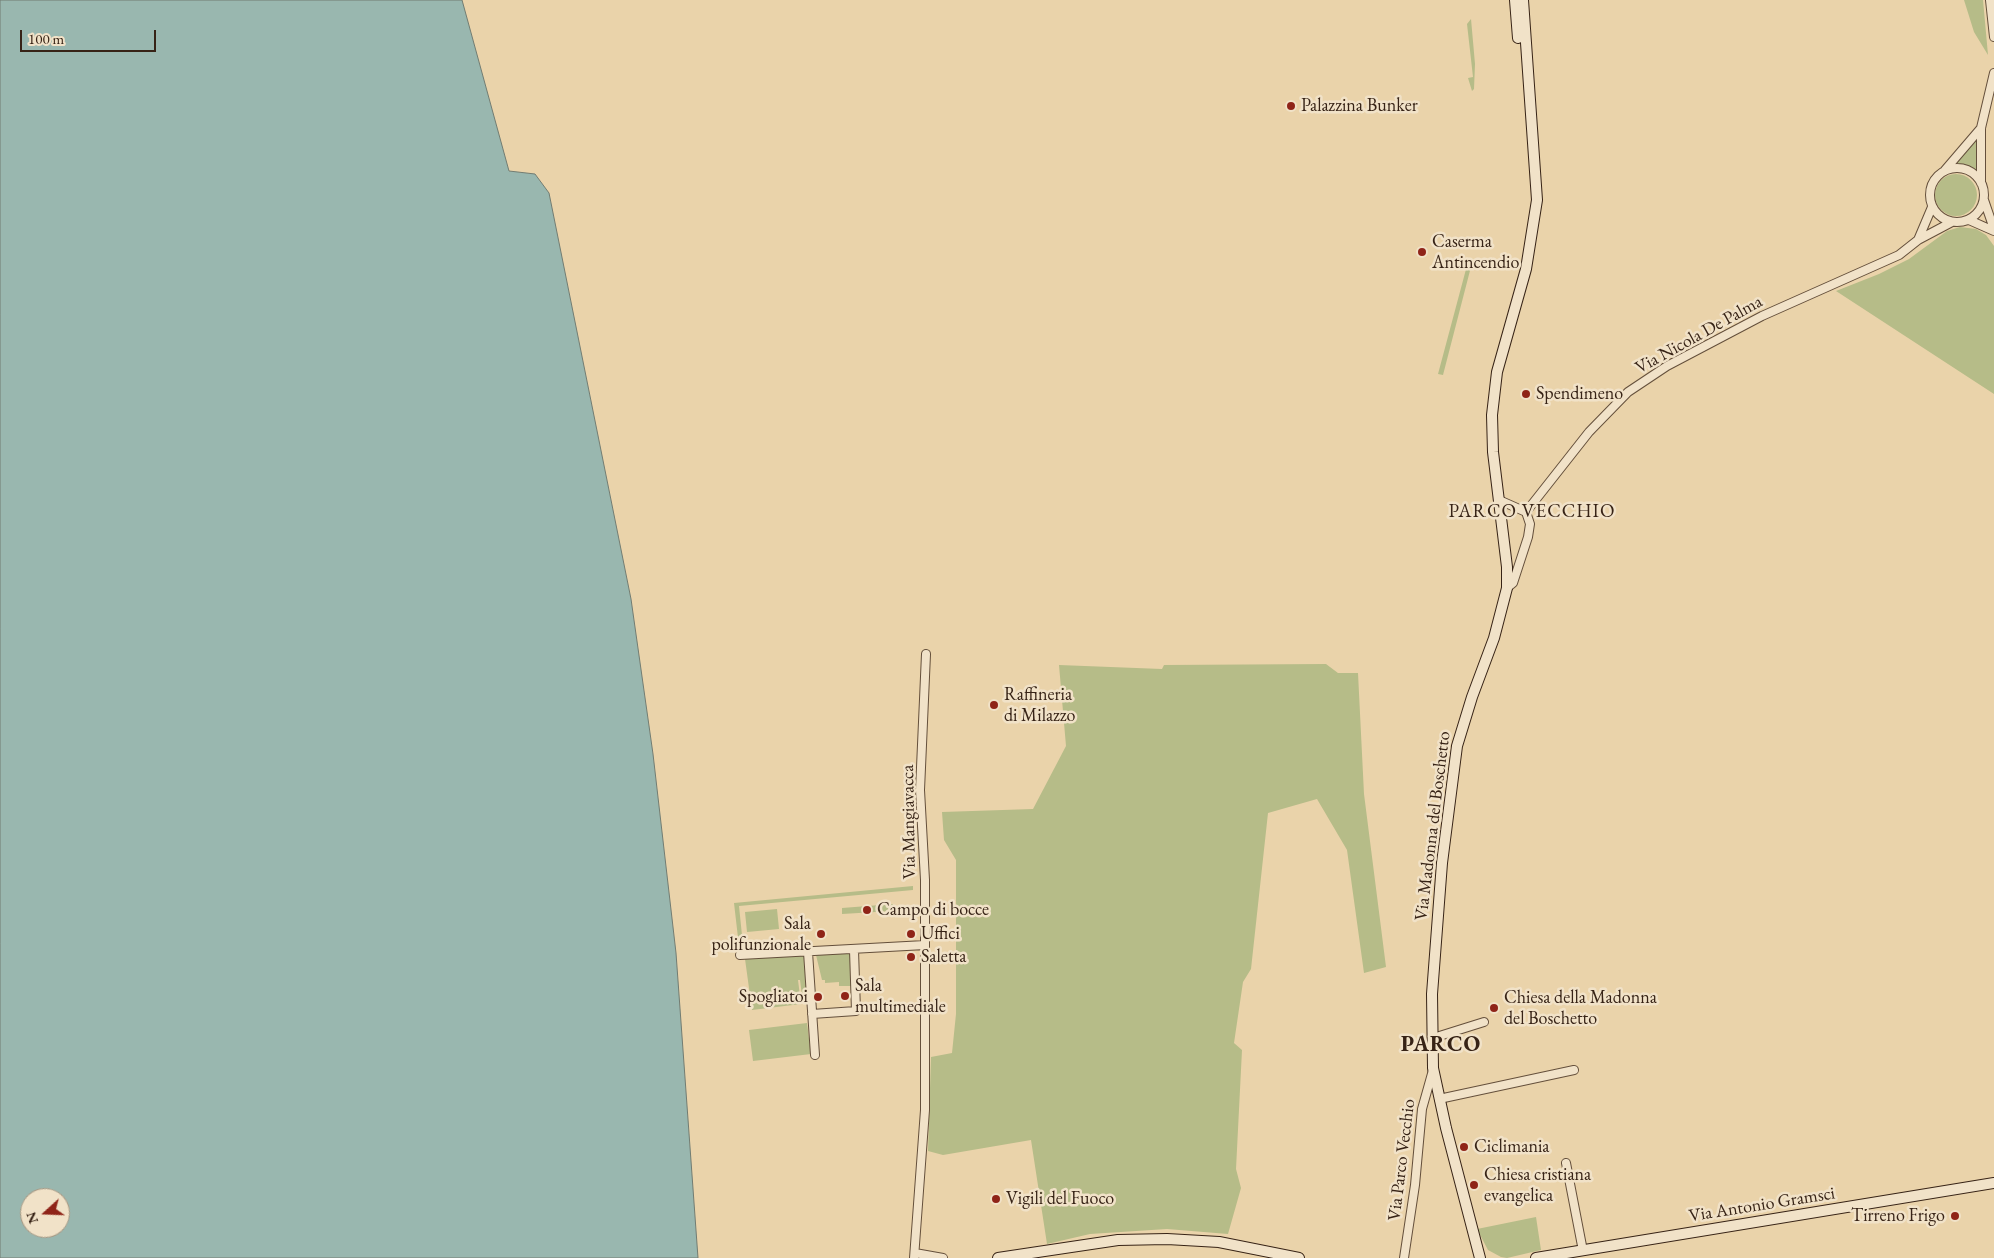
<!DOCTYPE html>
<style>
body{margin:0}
#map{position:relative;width:1994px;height:1258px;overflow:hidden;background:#ead3aa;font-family:"EB Garamond",serif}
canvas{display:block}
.north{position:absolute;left:20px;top:1188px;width:50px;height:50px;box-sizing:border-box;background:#f1e2c8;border:1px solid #a79681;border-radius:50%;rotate:250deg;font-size:14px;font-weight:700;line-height:20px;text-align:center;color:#372316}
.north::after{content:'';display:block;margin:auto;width:18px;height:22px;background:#8f2418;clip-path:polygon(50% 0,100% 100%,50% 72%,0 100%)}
.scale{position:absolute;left:20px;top:30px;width:136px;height:22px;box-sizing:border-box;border:2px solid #372316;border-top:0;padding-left:6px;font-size:15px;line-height:18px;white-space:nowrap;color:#372316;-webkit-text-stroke:4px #f1e2c8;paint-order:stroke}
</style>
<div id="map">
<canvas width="1994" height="1258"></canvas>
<div class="north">N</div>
<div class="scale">100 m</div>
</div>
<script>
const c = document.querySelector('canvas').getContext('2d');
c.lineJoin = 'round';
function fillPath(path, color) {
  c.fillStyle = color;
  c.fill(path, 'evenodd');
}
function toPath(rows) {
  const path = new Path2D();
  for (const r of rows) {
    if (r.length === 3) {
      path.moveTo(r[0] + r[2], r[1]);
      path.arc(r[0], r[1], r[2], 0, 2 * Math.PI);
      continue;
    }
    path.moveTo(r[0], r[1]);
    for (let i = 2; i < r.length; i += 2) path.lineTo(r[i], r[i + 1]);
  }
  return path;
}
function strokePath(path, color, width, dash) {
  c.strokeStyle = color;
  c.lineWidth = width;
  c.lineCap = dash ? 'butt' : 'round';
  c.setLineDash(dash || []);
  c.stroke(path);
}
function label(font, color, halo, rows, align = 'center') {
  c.font = font + ' "EB Garamond",serif';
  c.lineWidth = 5;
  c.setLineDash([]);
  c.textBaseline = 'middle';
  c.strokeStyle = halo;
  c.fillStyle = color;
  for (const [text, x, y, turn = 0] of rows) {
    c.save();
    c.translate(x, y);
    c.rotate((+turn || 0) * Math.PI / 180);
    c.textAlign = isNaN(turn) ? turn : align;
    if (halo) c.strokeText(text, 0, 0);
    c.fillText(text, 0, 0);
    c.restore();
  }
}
fillPath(toPath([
 [1964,0,1983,0,1988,55,1974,32],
 [1471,19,1475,64,1474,89,1472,91,1468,78,1473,77,1467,24],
 [1977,135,1978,174,1964,164,1954,164,1973,143],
 [1956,195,21],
 [1960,227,1976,229,1986,235,1994,246,1994,394,1836,291,1879,274,1909,259,1947,231],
 [1469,258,1473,259,1443,375,1438,374],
 [1326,664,1338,673,1358,673,1364,794,1386,967,1364,973,1347,850,1317,799,1268,813,1251,969,1243,982,1234,1043,1242,1050,1236,1169,1241,1188,1228,1234,1167,1229,1090,1234,1047,1244,1031,1140,943,1155,928,1151,931,1057,952,1053,956,1014,956,860,944,840,942,812,1033,809,1066,746,1059,665,1162,669,1164,665],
 [913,886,913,890,739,906,744,955,740,955,734,903],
 [893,904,892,911,842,914,842,908],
 [777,909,779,929,747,932,745,912],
 [850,953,851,986,839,986,839,982,825,983,825,980,822,980,816,955],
 [805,954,809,1004,803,1004,800,980,798,980,801,1004,752,1010,745,959],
 [807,1023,811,1054,753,1061,749,1030],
 [1536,1217,1541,1250,1507,1258,1501,1257,1488,1250,1477,1229]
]), '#b6bc88');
const water = toPath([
 [0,0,462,0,509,171,535,174,549,193,631,599,653,754,676,953,698,1258,0,1258,0,0],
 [30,1198,60,1198,60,1228,30,1228,30,1198]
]);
fillPath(water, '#99b7af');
strokePath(water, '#727c72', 1);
const street = toPath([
 [1990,0,1994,37],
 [1957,195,27],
 [1945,170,1981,128],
 [1981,183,1981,128,1994,73],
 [1984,200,1994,229],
 [1969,220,1994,231],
 [1918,240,1932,207],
 [1499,500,1526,512],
 [1507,588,1513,583,1528,537,1530,524,1526,512,1589,432,1628,392,1667,366,1762,316,1899,255,1918,240,1952,222],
 [808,952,815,1055],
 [740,955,925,945],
 [812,1014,856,1011,854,950],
 [1433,1038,1484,1022],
 [1439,1099,1574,1070],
 [1566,1163,1583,1251],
 [915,1253,943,1258],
 [914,1258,925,1110,925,880,920,790,926,654],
 [1404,1258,1415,1185,1422,1109,1433,1070]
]);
const secondary = toPath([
 [1515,0,1518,38],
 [998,1258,1118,1240,1167,1239,1219,1242,1299,1258],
 [1480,1258,1446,1128,1433,1068,1432,994,1442,863,1457,746,1472,697,1494,638,1507,588,1507,567,1493,452,1492,415,1497,372,1526,269,1537,200,1523,0],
 [1536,1258,1994,1183]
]);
strokePath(street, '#644f3b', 10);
strokePath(secondary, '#372316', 12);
strokePath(street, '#f1e2c8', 8);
strokePath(secondary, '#f1e2c8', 10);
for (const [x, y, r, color] of [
 [1291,106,5,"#8f2418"],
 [1422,252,5,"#8f2418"],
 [1526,394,5,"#8f2418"],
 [994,705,5,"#8f2418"],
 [867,910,5,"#8f2418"],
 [821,934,5,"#8f2418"],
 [911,934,5,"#8f2418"],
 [911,957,5,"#8f2418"],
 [845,996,5,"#8f2418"],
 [818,997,5,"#8f2418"],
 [1494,1008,5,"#8f2418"],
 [1464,1147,5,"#8f2418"],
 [1474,1185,5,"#8f2418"],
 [996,1199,5,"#8f2418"],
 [1955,1216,5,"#8f2418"]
]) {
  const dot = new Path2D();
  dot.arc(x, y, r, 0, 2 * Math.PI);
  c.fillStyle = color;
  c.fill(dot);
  strokePath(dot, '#f1e2c8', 2);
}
label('18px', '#372316', '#f1e2c8', [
 ["Palazzina Bunker",1301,106],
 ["Caserma",1432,242],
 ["Antincendio",1432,263],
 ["Spendimeno",1536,394],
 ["Raffineria",1004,695],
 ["di Milazzo",1004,716],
 ["Campo di bocce",877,910],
 ["Sala",811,924,"right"],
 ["polifunzionale",811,945,"right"],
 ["Uffici",921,934],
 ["Saletta",921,957],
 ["Sala",855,986],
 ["multimediale",855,1007],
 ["Spogliatoi",808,997,"right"],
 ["Chiesa della Madonna",1504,998],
 ["del Boschetto",1504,1019],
 ["Ciclimania",1474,1147],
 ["Chiesa cristiana",1484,1175],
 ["evangelica",1484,1196],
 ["Vigili del Fuoco",1006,1199],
 ["Tirreno Frigo",1945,1216,"right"]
], 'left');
label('18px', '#372316', '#f1e2c8', [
 ["Via Nicola De Palma",1699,335,-29],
 ["Via Mangiavacca",909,822,-91],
 ["Via Madonna del Boschetto",1433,826,-83],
 ["Via Parco Vecchio",1402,1160,-83],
 ["Via Antonio Gramsci",1762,1205,-9]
]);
c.letterSpacing = '1px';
label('19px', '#372316', '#f1e2c8', [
 ["PARCO VECCHIO",1532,512]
]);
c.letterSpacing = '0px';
c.letterSpacing = '1px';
label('bold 22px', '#372316', '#f1e2c8', [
 ["PARCO",1441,1045]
]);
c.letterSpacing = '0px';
</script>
